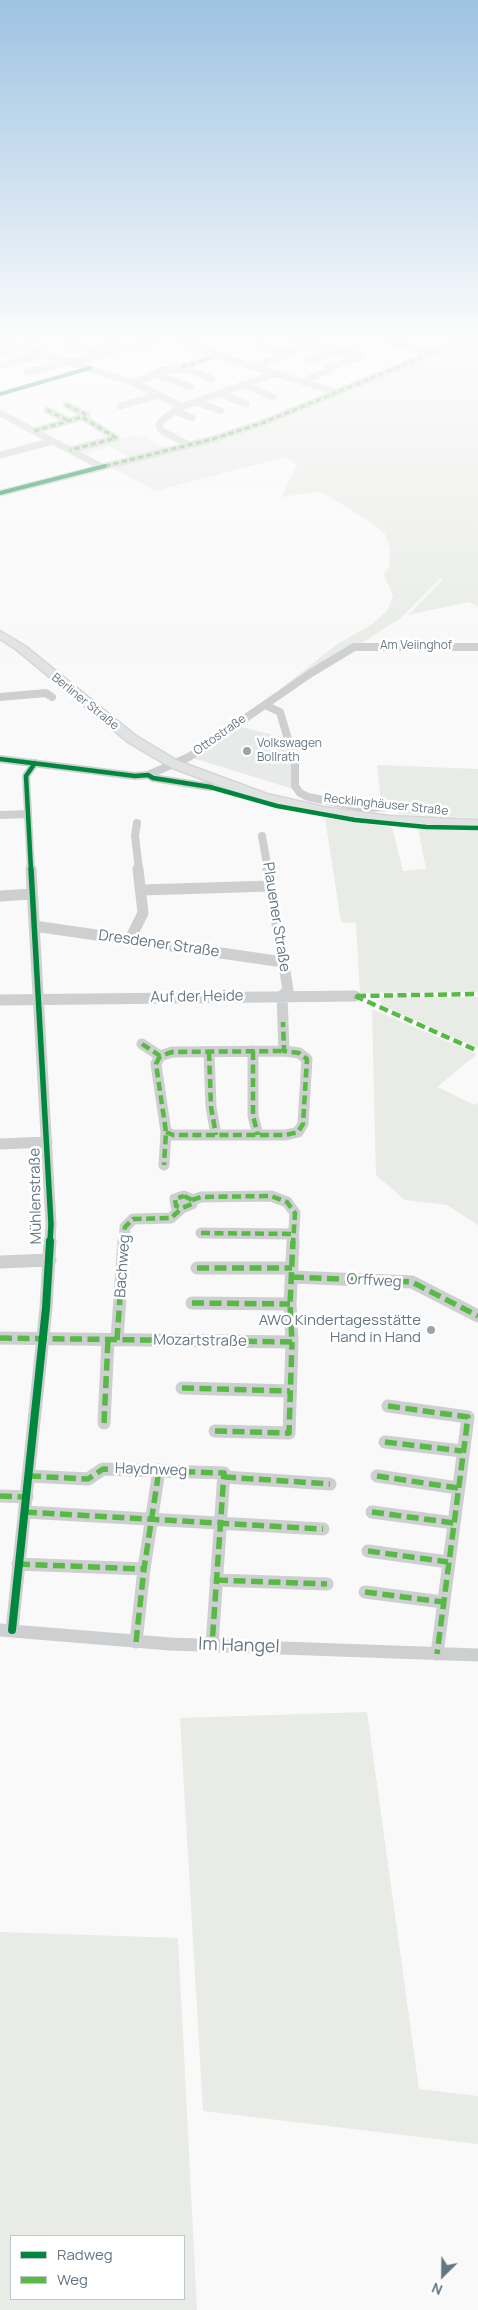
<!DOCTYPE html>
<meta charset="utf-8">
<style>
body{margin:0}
#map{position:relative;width:478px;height:2310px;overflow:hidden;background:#f9f9f9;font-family:Manrope,sans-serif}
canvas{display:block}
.legend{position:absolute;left:10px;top:2235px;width:175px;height:65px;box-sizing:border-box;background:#fff;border:1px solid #c1c8cd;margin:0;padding:6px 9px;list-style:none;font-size:15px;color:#657683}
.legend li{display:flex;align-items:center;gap:10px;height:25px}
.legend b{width:25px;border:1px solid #c1c8cd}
.north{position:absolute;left:418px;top:2250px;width:50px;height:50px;-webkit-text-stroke:4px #fff;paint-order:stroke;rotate:203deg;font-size:14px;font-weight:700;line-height:20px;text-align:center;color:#657683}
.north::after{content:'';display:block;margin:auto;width:18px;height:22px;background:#657683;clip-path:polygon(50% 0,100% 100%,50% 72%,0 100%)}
</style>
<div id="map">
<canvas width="478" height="2310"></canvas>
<ul class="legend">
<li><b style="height:6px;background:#00873e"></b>Radweg</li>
<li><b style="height:6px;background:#58b947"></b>Weg</li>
</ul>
<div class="north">N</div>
</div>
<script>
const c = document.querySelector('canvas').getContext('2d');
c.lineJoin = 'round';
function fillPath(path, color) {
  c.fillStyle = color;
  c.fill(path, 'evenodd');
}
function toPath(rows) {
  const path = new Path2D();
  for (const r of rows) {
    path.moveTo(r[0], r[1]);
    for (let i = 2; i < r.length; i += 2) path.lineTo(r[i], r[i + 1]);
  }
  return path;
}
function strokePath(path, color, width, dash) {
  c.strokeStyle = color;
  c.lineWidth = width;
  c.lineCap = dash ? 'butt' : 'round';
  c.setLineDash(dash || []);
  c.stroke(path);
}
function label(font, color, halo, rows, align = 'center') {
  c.font = font + ' Manrope,sans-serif';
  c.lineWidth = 5;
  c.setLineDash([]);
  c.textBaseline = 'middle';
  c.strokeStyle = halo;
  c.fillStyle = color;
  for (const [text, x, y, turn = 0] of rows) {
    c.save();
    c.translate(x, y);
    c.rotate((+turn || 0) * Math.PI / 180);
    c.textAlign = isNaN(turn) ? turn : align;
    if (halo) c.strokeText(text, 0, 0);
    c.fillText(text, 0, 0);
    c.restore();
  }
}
fillPath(toPath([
 [268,425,315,449,156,491,112,468],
 [135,435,141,438,145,437,166,448,128,457,110,447,84,454,76,450],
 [238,726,289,739,296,790,193,758]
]), '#e8e9e9');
fillPath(toPath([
 [458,342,478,342,478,607,469,602,408,615,443,579,440,579,401,618,359,645,278,691,336,645,372,624,387,611,393,596,384,575,389,566,390,549,385,534,373,524,325,494,317,492,281,497,297,465,285,457,313,448,267,424],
 [377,765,478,769,478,818,398,814,399,804,381,802],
 [325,818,392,827,403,871,426,869,418,829,478,830,478,992,360,993,356,923,341,922],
 [478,997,478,1048,381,1005,381,998],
 [372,1009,477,1054,437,1087,475,1105,478,1103,478,1225,447,1205,405,1200,376,1175],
 [367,1712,419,2089,478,2096,478,2144,203,2111,180,1718],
 [0,1932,178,1938,197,2310,0,2310],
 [11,2236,184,2236,184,2299,11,2299]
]), '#e8ebe6');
const secondary = toPath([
 [0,631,25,646,136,736,178,761,267,794,324,807,389,816,478,820,478,828,389,824,324,815,258,800,170,767,128,742,17,650,0,639,0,631]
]);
strokePath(secondary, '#d5d6d7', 3);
strokePath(toPath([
 [32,342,27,345,33,351,135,383,177,404,180,406,178,408],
 [183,342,243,364,336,392],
 [295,342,363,356,328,368],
 [390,342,432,353],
 [0,344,22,348],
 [69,344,102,355],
 [116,344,121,347,112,352,108,347,116,344],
 [258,346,287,354],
 [121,347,137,347,157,342],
 [0,355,18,350],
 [306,361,336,351],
 [75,362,112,352],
 [2,366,34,356],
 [182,367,218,355],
 [182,367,187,369,164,370,182,367],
 [253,367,309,345],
 [187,369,212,379],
 [27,372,48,368,66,361],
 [155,374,191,387],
 [306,382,312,377,333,369],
 [135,383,164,370],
 [246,385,273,397],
 [221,394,246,404],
 [197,402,221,411],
 [66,405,87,415,83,417],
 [120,406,159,395],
 [47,410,69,421],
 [175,411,192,418],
 [0,413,102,467],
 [34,431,82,417,116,438,70,450],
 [189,445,162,431,159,426,161,421,178,408,274,374],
 [0,455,53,441],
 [0,493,213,439,265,422,459,342]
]), '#cecfd0', 7);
strokePath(toPath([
 [0,697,46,693,52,697],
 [265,705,280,712,295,763,295,786,300,793,308,797,364,808,392,807],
 [0,759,135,776,148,775,189,757,311,673,354,647,478,647],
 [148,775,153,778,210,787],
 [0,815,28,814],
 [137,823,135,836,139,870],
 [262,836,268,870],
 [31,870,26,776,35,763]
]), '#cecfd0', 8);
strokePath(toPath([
 [31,869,51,1224,50,1243],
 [142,890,271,886],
 [0,896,32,894],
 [34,926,283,962],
 [130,939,143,913,138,869],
 [0,1000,355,996],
 [142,1044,160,1056,172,1052,284,1051],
 [253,1051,253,1116,258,1135],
 [209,1052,211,1107,216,1135],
 [160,1056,156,1064,166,1132,164,1165],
 [166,1132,173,1135,286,1135,298,1132,303,1124,307,1059,299,1053,284,1051,282,996,288,990,268,869],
 [0,1144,47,1142],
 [184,1196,192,1200,192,1204,182,1208,176,1206,175,1199,184,1196],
 [192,1200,201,1197,271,1196,287,1202,295,1213,293,1243],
 [201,1233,294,1234],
 [124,1243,125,1227,133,1219,171,1218,182,1208]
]), '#cecfd0', 11);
strokePath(toPath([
 [0,1262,50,1260],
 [197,1268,292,1268],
 [292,1277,412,1282,478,1316],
 [192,1303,290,1304],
 [0,1338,292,1342,290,1304,293,1241],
 [117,1340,124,1241],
 [182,1388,290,1391],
 [388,1406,468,1417,437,1654],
 [104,1423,108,1340],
 [215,1431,289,1433,292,1342],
 [385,1442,462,1451],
 [29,1476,88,1479,103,1469,224,1473,212,1645],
 [377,1476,458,1488],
 [224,1477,330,1484],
 [0,1496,27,1497],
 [25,1512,323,1529],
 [372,1512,454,1523],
 [368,1551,448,1562],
 [18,1564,144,1569],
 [216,1580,327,1584],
 [365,1592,443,1602],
 [0,1630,170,1644,478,1655],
 [12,1630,46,1308,50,1241],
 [136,1642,144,1569,159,1470]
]), '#cecfd0', 13);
fillPath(secondary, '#e1e2e2');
strokePath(toPath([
 [390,342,432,353],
 [182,367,218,355],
 [66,405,87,415,84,416],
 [47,410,69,421],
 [34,431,82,417,116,438,70,450],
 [105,466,213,439,265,422,459,342]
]), '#58b947', 3, [5.5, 3]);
strokePath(toPath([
 [355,996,478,1051],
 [357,996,478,994],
 [142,1044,160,1056,172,1052,284,1051],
 [253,1051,253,1116,258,1135],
 [209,1052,211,1107,216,1135],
 [160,1056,156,1064,166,1132,164,1165],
 [166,1132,173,1135,286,1135,298,1132,303,1124,307,1059,299,1053,284,1051,283,1022],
 [184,1196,192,1200,192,1204,182,1208,176,1206,175,1199,184,1196],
 [192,1200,201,1197,271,1196,287,1202,295,1213,293,1243],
 [201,1233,294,1234],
 [124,1243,125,1227,133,1219,171,1218,182,1208]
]), '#58b947', 4.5, [9, 4.5]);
strokePath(toPath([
 [197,1268,292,1268],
 [292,1277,412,1282,478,1316],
 [192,1303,290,1304],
 [0,1338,292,1342,290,1304,293,1241],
 [117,1340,124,1241],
 [182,1388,290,1391],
 [388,1406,468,1417,437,1654],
 [104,1423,108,1340],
 [215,1431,289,1433,292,1342],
 [385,1442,462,1451],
 [29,1476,88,1479,103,1469,224,1473,212,1645],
 [377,1476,458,1488],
 [224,1477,330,1484],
 [0,1496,27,1497],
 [25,1512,323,1529],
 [372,1512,454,1523],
 [368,1551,448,1562],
 [18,1564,144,1569],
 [216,1580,327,1584],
 [365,1592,443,1602],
 [136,1642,144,1569,159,1470]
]), '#58b947', 5.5, [12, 5.5]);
strokePath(toPath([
 [0,394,90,368],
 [0,493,105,466]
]), '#00873e', 4);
strokePath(toPath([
 [0,759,135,776,148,775,153,778,210,787,277,806,355,820,426,827,478,828],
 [31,870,26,776,35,763]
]), '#00873e', 4.5);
strokePath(toPath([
 [31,869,51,1224,50,1243]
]), '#00873e', 5.5);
strokePath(toPath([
 [12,1630,46,1308,50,1241]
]), '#00873e', 8);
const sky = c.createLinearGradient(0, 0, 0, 665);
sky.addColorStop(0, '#9dc2e2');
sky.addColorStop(0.51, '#fcfcfc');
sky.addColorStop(1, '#fcfcfc00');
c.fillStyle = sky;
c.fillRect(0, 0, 478, 665);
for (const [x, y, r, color] of [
 [247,751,5,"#99a4ac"],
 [431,1330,5,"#99a4ac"]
]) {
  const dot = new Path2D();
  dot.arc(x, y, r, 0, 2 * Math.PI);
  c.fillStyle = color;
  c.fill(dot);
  strokePath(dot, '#fff', 2);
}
label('12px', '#657683', '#fff', [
 ["Am Veiinghof",416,646],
 ["Berliner Straße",85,702,39],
 ["Ottostraße",220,735,-35],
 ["Recklinghäuser Straße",386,805,6]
]);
label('12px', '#657683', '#fff', [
 ["Volkswagen",257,744],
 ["Bollrath",257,758]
], 'left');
label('15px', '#657683', '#fff', [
 ["Plauener Straße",276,917,81],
 ["Dresdener Straße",159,944,8],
 ["Auf der Heide",197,997,-1],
 ["Mühlenstraße",36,1196,-91],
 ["Bachweg",123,1266,-86],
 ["Orffweg",374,1281,3],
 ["Mozartstraße",200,1341,1],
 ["Haydnweg",151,1470,2]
]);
label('15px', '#657683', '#fff', [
 ["AWO Kindertagesstätte",421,1321],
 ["Hand in Hand",421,1338]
], 'right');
label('18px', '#657683', '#fff', [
 ["Im Hangel",239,1646,2]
]);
</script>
